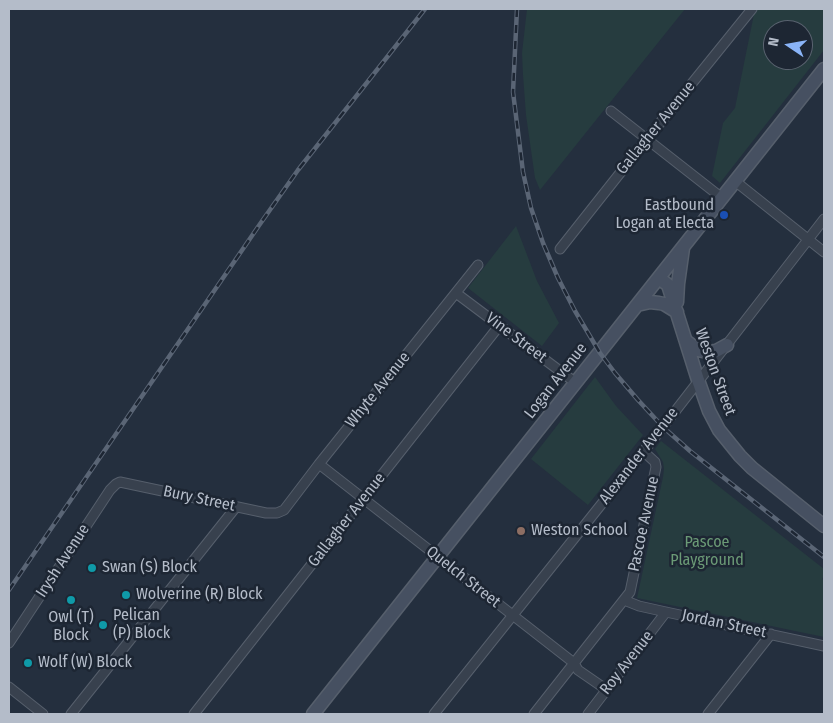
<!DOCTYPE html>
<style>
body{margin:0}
#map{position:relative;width:833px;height:723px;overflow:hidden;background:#242f3e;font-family:"Fira Sans Condensed",sans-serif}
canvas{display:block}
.frame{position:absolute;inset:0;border:10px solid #b4bcc9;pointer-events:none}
.north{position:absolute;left:763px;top:20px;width:50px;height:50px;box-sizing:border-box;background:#1d2633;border:1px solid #59626f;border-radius:50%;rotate:282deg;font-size:14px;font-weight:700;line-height:20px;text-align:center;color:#b4bcc9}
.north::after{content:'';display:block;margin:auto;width:18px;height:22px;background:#8ab4f8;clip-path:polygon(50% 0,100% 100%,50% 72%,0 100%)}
</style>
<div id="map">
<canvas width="833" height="723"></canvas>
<div class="frame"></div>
<div class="north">N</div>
</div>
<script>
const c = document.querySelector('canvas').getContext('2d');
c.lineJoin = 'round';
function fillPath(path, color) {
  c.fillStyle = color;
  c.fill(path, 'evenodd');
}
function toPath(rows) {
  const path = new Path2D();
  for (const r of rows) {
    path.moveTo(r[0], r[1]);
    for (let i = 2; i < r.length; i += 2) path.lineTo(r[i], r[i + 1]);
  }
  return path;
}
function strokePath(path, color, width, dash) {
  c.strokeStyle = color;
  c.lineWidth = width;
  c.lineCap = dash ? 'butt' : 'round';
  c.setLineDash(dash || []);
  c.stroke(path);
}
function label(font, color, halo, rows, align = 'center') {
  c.font = font + ' "Fira Sans Condensed",sans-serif';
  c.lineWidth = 5;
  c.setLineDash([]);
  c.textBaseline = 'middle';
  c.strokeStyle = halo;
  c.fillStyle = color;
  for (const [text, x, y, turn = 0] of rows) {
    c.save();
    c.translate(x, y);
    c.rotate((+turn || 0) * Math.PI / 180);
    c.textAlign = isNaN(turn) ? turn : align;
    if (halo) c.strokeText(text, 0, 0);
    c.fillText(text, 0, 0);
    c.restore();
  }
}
fillPath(toPath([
 [527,9,685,9,540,190,535,178,526,115,523,75,522,53],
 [755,9,824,9,824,50,720,183,712,176,723,123,735,108],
 [773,30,803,30,803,60,773,60],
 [516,226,537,281,559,323,542,346,468,288],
 [595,377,616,406,643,435,588,505,531,459],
 [661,441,824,569,824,576,822,579,824,581,824,637,637,598,663,477,664,469,663,462,655,449]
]), '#263c3f');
const street = toPath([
 [611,111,722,198],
 [735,181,824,252],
 [560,249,647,139,752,9],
 [456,293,576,383],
 [319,464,574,663,578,670,607,690],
 [624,600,639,606,666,612,824,646],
 [9,643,110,490,116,484,120,482,266,513,277,513,284,510,319,464,478,265],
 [9,687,43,714],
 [71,714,236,507],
 [194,714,499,326],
 [434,714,663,427,824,219],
 [534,714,630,592,656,467,655,462,643,451],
 [588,714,666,612],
 [708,714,771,634]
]);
const secondary = toPath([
 [659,278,668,285,698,380,709,411,719,430,740,456,752,468,824,526],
 [677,302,678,284,683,248],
 [637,305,650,302,659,303,664,304,677,312],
 [686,341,698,350,707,352,716,351,727,345],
 [313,714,824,69]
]);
strokePath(street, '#565f6c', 11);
strokePath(secondary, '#565f6c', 15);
strokePath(street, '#38414e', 9);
strokePath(secondary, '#465061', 12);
const rail = toPath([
 [517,9,513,92,523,172,531,208,543,243,558,278,575,311,600,353,615,373,638,400,663,427,690,451,824,557],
 [9,590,260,224,298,170,425,9]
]);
strokePath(rail, '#5a6575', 4.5);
strokePath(rail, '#1d2633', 2.5, [8]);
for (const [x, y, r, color] of [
 [724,215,5,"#1a4fb4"],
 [521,531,5,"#8d6e63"],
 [92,568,5,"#0f9aa8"],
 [126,595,5,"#0f9aa8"],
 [71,600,5,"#0f9aa8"],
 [103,625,5,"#0f9aa8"],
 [28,663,5,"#0f9aa8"]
]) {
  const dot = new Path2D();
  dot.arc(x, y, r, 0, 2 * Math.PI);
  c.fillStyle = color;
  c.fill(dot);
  strokePath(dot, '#1d2633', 2);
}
label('16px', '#b4bcc9', '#1d2633', [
 ["Gallagher Avenue",656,128,-51],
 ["Vine Street",516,338,37],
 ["Weston Street",715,372,70],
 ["Logan Avenue",556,381,-52],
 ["Whyte Avenue",378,390,-51],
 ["Alexander Avenue",639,456,-52],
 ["Bury Street",199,499,12],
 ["Gallagher Avenue",347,520,-52],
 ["Pascoe Avenue",644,524,-78],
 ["Irysh Avenue",63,561,-57],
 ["Quelch Street",463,577,38],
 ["Jordan Street",724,624,12],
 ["Roy Avenue",627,663,-52]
]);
label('16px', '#b4bcc9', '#1d2633', [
 ["Eastbound",714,206,"right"],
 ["Logan at Electa",714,224,"right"],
 ["Weston School",531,531],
 ["Swan (S) Block",102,568],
 ["Wolverine (R) Block",136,595],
 ["Pelican",113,616],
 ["(P) Block",113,634],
 ["Owl (T)",71,618,"center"],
 ["Block",71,636,"center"],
 ["Wolf (W) Block",38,663]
], 'left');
label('16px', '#6b9a76', '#1d2633', [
 ["Pascoe",707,543],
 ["Playground",707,561]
]);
</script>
